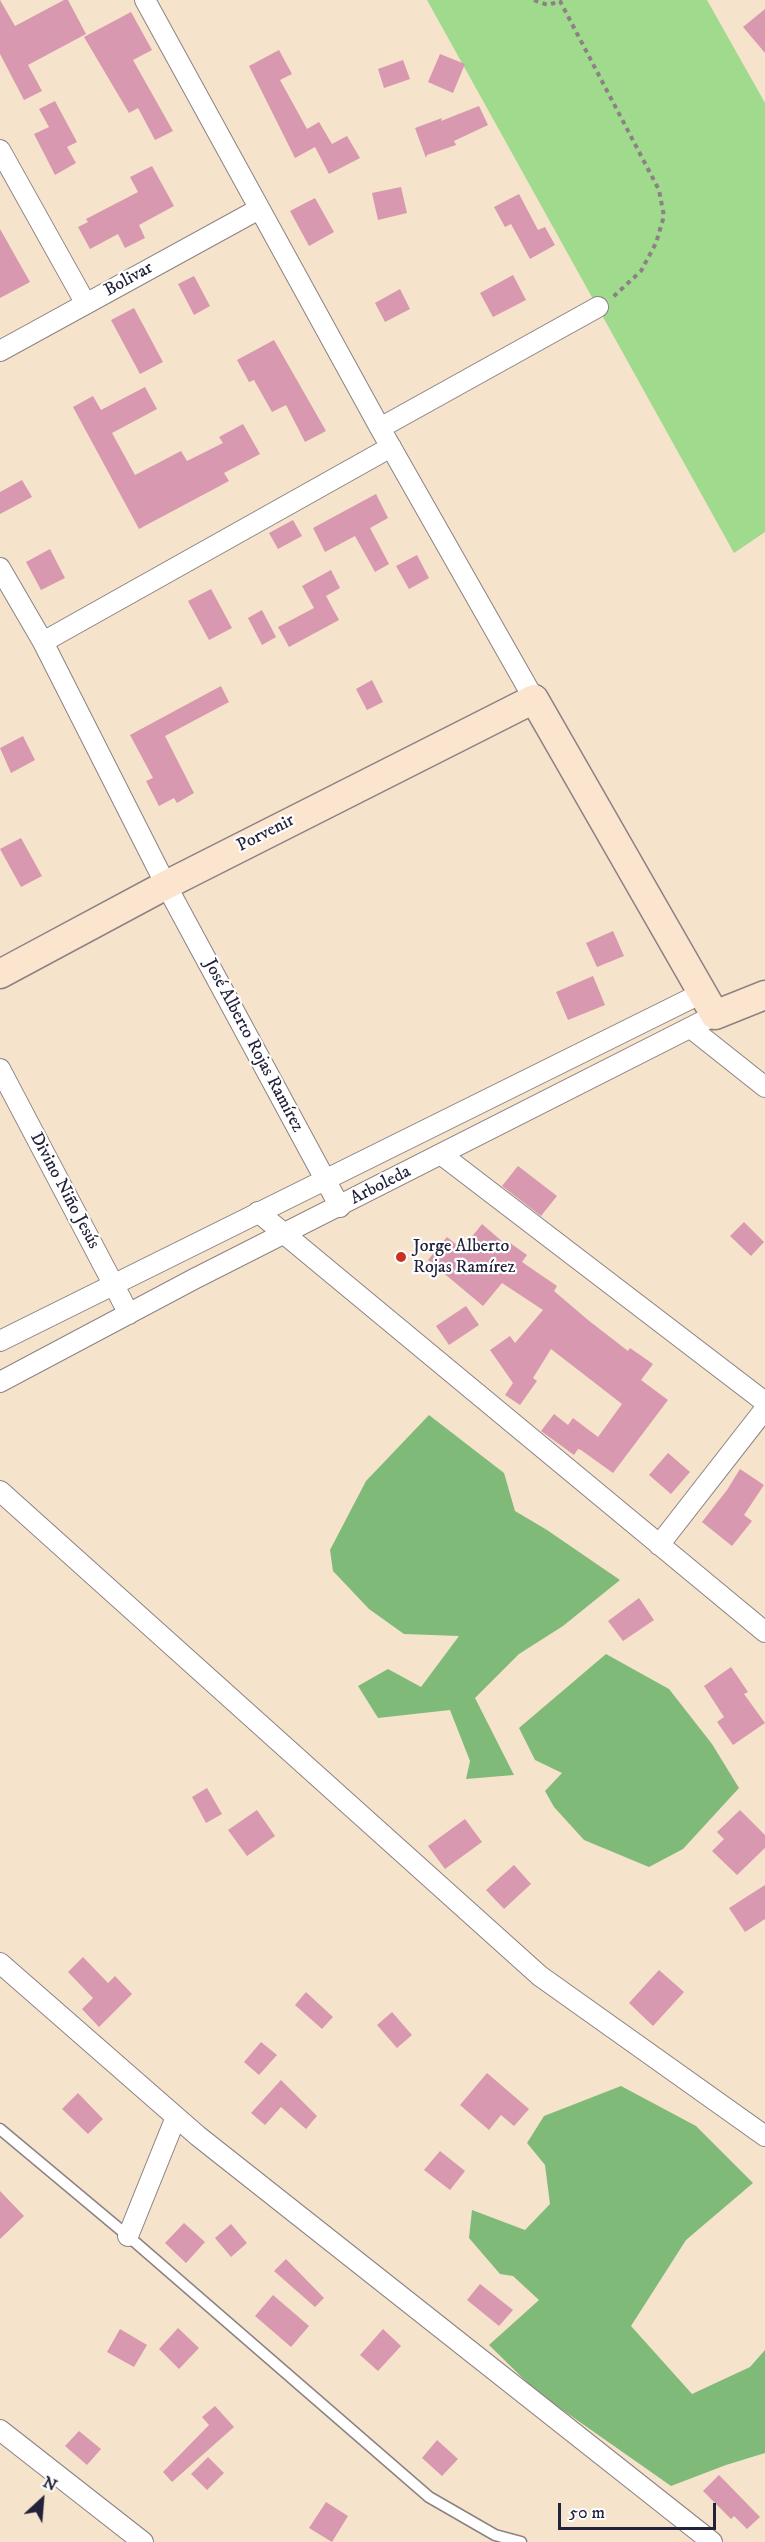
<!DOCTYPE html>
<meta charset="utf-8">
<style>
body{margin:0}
#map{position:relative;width:765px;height:2542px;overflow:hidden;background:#f6e3cb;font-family:"IM FELL DW Pica",serif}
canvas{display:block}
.north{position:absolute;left:12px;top:2470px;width:60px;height:60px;-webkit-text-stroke:4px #fff;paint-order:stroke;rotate:26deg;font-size:16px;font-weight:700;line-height:24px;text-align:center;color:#22223b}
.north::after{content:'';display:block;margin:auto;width:21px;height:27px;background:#22223b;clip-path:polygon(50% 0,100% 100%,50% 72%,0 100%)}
.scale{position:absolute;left:558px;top:2503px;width:158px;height:27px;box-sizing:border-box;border:3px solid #22223b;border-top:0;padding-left:8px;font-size:18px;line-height:21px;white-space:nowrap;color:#22223b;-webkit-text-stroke:4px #fff;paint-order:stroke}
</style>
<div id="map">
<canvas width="765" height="2542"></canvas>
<div class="north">N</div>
<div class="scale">50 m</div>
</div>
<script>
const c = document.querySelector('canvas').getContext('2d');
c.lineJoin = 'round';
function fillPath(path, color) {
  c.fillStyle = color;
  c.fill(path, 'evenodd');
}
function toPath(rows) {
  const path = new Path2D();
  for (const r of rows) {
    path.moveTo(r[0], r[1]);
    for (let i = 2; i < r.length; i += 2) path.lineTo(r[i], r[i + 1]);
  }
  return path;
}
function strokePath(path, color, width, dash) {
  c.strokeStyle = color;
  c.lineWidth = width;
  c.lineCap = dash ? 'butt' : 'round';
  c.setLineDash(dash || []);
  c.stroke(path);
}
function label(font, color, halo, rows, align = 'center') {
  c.font = font + ' "IM FELL DW Pica",serif';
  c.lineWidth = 4.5;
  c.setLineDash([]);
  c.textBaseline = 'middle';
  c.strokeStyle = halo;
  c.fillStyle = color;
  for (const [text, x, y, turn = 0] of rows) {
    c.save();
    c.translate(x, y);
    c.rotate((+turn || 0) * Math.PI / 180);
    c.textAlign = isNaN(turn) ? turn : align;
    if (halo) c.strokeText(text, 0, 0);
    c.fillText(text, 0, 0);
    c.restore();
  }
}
fillPath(toPath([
 [427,0,707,0,765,103,765,532,734,553]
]), '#9fda8d');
fillPath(toPath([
 [429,1415,504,1473,515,1511,547,1530,620,1580,563,1626,519,1654,475,1698,514,1775,466,1779,470,1761,450,1710,378,1718,358,1686,388,1669,421,1687,459,1636,404,1634,369,1609,333,1571,330,1550,366,1481],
 [606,1654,669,1689,712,1744,739,1788,683,1849,649,1867,584,1840,554,1807,545,1791,562,1773,535,1760,519,1728],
 [621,2086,696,2126,753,2183,686,2240,631,2326,692,2394,750,2367,765,2350,765,2453,726,2465,671,2486,537,2392,489,2345,539,2300,513,2276,500,2274,469,2238,472,2210,525,2230,550,2204,545,2165,527,2143,544,2116]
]), '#7fba78');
fillPath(toPath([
 [0,0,15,26,64,0,68,0,86,34,28,65,42,91,24,100,0,54],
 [765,9,765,53,743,27],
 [131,12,152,50,133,60,173,131,155,140,138,108,129,113,84,37],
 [279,50,292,74,280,80,307,129,319,122,332,144,347,136,360,158,329,174,315,147,295,158,249,66],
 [440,54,465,64,453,93,428,82],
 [403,60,410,79,384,88,378,69],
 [55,101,77,142,67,147,76,163,55,175,34,134,49,127,39,109],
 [479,106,488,125,454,141,456,145,427,155,426,158,415,128,442,118,441,121],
 [152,166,174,206,139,225,145,238,125,248,118,234,90,249,78,227,88,222,86,219,138,192,130,177],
 [401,187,407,213,378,220,372,193],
 [519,194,538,230,545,227,555,245,530,259,511,224,505,227,494,207],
 [315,198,334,232,309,246,290,211],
 [0,229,30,282,0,298],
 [513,275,526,300,493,317,480,293],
 [194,276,210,306,194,315,178,284],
 [400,289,410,309,385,322,375,303],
 [134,308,163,362,140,374,111,320],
 [274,340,326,431,305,442,286,405,272,412,254,380,249,382,237,360],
 [145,387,157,409,112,433,135,475,181,451,187,461,223,443,219,437,243,424,260,454,224,473,229,481,139,529,73,407,93,396,101,410],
 [22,480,32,497,0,514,0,492],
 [376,494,388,518,370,528,389,564,375,572,355,536,325,552,313,528],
 [293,520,302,536,278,549,269,533],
 [50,549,65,578,41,590,26,562],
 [417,555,429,578,409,589,396,566],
 [331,570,340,588,326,596,339,620,289,647,278,627,314,608,302,586],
 [211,589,232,628,209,640,188,601],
 [262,610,276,637,262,645,248,618],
 [372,680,383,702,367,710,356,689],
 [221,686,229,702,165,736,194,793,177,803,174,798,159,806,146,781,153,778,130,735],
 [23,736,35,760,11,773,0,748],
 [21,838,42,876,21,887,0,849],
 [613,931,624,956,597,967,586,943],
 [593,976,605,1005,568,1020,556,992],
 [518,1166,557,1196,541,1216,502,1186],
 [744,1222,764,1242,751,1256,730,1236],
 [482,1224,504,1243,506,1240,527,1255,522,1262,557,1286,554,1291,588,1320,628,1351,630,1348,653,1364,641,1380,668,1400,613,1473,581,1450,578,1449,574,1455,541,1431,554,1414,568,1425,573,1418,598,1437,622,1404,551,1349,533,1378,537,1381,520,1405,505,1395,513,1383,490,1350,510,1336,515,1343,543,1310,502,1283,483,1306,428,1260,447,1237,462,1249],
 [466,1306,479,1325,449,1345,436,1326],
 [668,1453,690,1472,671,1494,649,1475],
 [740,1469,764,1485,744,1515,752,1521,732,1546,702,1522,727,1490],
 [639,1598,654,1620,623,1641,608,1621],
 [731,1667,748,1692,744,1694,765,1723,733,1745,717,1722,724,1717,704,1686],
 [207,1788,222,1814,206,1823,192,1797],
 [257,1810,275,1836,247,1856,228,1830],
 [740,1810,765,1835,765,1848,737,1875,712,1851,724,1839,717,1832],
 [465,1819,482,1842,445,1869,428,1846],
 [514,1865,531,1884,504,1909,486,1890],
 [765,1885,765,1919,745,1932,729,1908],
 [83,1957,108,1983,115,1976,132,1994,99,2027,82,2009,93,1998,68,1972],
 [659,1970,684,1992,653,2026,629,2003],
 [306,1992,333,2017,322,2029,295,2005],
 [392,2012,412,2035,397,2048,377,2025],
 [261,2042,277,2055,259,2075,244,2062],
 [487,2073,529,2109,514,2126,501,2115,489,2130,460,2105],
 [281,2080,317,2116,306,2129,281,2107,265,2125,251,2113],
 [78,2093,103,2119,88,2134,62,2109],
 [440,2151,465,2171,450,2190,424,2170],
 [0,2191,24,2216,0,2239],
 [184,2223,205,2242,186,2263,165,2243],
 [231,2224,247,2243,231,2257,215,2238],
 [286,2259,324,2298,315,2307,274,2271],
 [480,2284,513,2310,499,2326,467,2300],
 [273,2295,309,2326,291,2347,255,2316],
 [178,2328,199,2348,179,2369,159,2349],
 [120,2329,147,2345,134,2367,107,2352],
 [383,2329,401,2346,378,2371,360,2355],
 [215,2406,234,2427,172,2482,163,2472,209,2425,202,2417],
 [79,2431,101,2449,87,2465,65,2446],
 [437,2440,458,2459,442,2476,422,2458],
 [208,2457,224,2473,207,2490,191,2474],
 [719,2475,760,2517,747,2529,734,2516,731,2519,703,2491],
 [326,2502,348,2516,332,2542,309,2528]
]), '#d898af');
const lane = toPath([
 [0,2129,128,2236,429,2497,495,2535,521,2542]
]);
const street = toPath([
 [145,0,380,428,534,699],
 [0,150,86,304],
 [0,351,259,209],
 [380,428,598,307],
 [0,568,43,642,166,885,340,1207],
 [43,642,391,447],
 [692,1029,765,1087],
 [0,1069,129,1314],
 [442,1155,765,1402],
 [258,1212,765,1632],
 [0,1341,702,993],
 [0,1382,194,1279,715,1015],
 [0,1491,540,1976,765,2136],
 [659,1545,765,1409],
 [0,1963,198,2136,712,2542],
 [128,2236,176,2117],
 [0,2430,143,2542]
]);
const secondary = toPath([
 [0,974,166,885,534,699,715,1015,765,995]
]);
strokePath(lane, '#8c8283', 13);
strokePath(street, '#8c8283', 22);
strokePath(secondary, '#8c8283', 31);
strokePath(toPath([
 [534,0,548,5,560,1,659,190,664,216,656,243,641,271,613,297]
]), '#8c8283', 4, [4.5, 4.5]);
strokePath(lane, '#fff', 10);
strokePath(street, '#fff', 20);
strokePath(secondary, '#fbe5cf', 28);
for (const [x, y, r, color] of [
 [401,1257,6,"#c8321e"]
]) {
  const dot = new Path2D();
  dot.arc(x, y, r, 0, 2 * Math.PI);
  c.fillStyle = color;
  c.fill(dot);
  strokePath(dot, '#fff', 2);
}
label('18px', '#22223b', '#fff', [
 ["Bolivar",129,280,-29],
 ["Porvenir",266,834,-27],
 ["José Alberto Rojas Ramírez",253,1046,62],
 ["Arboleda",381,1186,-27],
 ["Divino Niño Jesús",64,1191,62]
]);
label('18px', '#22223b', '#fff', [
 ["Jorge Alberto",413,1247],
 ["Rojas Ramírez",413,1268]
], 'left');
</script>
